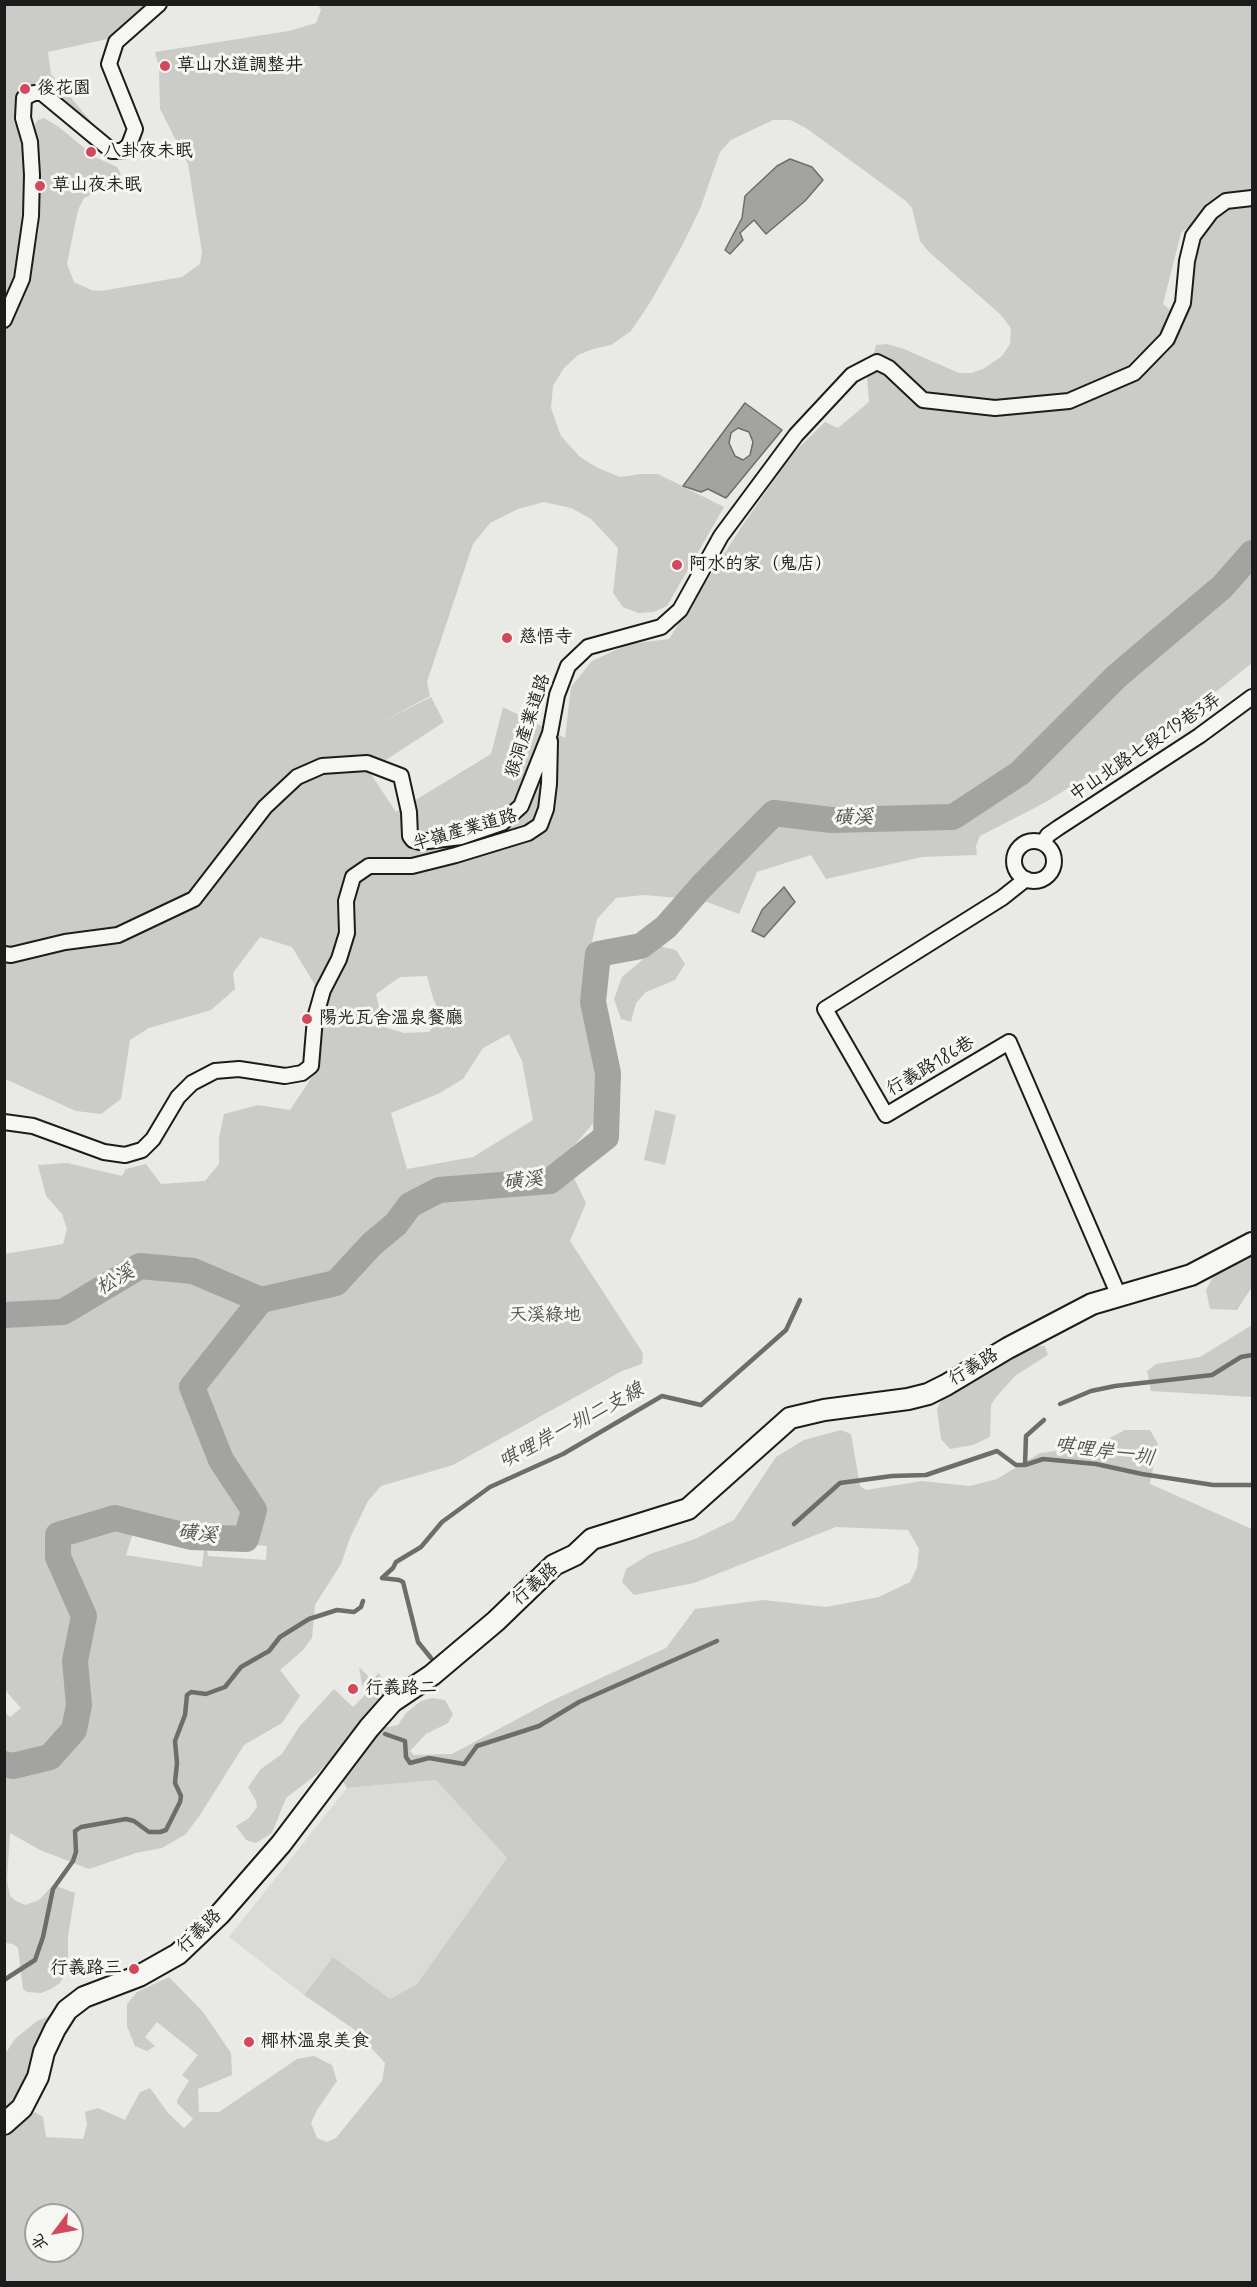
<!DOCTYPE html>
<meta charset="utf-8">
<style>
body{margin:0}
#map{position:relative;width:1257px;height:2287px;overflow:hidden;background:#e9e9e5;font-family:Mynerve,"LXGW WenKai TC",sans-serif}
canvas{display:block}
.frame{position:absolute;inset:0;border:6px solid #1c1c1c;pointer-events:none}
.north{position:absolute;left:24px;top:2203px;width:60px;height:60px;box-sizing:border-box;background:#f6f6f2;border:2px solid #9f9f9c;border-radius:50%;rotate:238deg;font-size:16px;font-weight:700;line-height:24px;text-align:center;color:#1c1c1c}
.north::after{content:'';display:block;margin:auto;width:21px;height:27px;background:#d1495b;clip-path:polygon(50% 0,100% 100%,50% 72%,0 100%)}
</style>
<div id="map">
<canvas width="1257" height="2287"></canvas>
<div class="frame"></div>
<div class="north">北</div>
</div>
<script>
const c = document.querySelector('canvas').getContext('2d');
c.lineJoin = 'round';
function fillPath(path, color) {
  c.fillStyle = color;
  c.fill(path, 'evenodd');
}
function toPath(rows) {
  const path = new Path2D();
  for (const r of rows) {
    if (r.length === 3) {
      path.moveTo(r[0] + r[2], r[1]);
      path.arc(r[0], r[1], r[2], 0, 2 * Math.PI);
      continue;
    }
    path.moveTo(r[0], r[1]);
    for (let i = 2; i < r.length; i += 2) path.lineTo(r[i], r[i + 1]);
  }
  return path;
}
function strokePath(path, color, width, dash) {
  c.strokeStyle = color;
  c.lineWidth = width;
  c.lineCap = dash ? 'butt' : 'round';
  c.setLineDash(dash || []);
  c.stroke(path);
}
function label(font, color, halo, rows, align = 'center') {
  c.font = font + ' Mynerve,"LXGW WenKai TC",sans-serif';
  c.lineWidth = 6;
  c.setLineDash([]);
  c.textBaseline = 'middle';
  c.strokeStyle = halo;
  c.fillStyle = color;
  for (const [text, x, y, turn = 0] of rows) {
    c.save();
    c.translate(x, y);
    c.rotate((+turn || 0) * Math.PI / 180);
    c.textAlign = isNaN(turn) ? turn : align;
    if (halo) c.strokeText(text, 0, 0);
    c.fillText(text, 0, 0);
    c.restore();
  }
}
fillPath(toPath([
 [436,1780,507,1858,416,1985,390,2000,333,1957,304,1995,229,1937,347,1788]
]), '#dadad6');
fillPath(toPath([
 [5,5,150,5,112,38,48,52,51,74,93,124,86,121,44,85,30,85,18,95,15,102,23,145,24,192,16,273,5,305],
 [318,5,1252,5,1252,663,1218,690,1132,749,1044,803,980,836,976,846,977,855,922,857,826,879,811,855,757,872,739,914,702,900,644,895,616,898,597,919,591,947,588,976,594,1025,605,1084,601,1106,596,1120,564,1157,586,1203,570,1241,643,1353,642,1364,622,1371,453,1465,381,1486,368,1501,350,1538,341,1564,315,1605,312,1638,303,1650,280,1670,300,1696,282,1723,244,1745,200,1815,186,1834,162,1848,136,1853,89,1869,40,1850,10,1833,7,1880,10,1896,16,1901,25,1905,39,1900,53,1885,75,1893,68,1936,68,1964,65,1974,60,1983,51,1989,41,1993,27,1992,23,1989,18,1948,13,1944,5,1943,4,1711,10,1717,21,1708,4,1689,5,1254,63,1244,67,1229,62,1214,46,1196,38,1165,67,1163,122,1176,126,1169,146,1164,161,1184,205,1181,219,1164,219,1138,224,1114,258,1105,290,1110,312,1077,317,1055,319,1023,315,985,292,947,260,937,233,973,235,989,211,1010,149,1028,130,1040,121,1099,101,1114,76,1111,5,1079,4,330,30,280,39,227,35,124,38,120,44,118,59,127,95,157,117,167,121,174,116,181,106,187,84,198,78,210,67,264,74,282,91,290,101,291,182,277,200,264,202,252,188,164,160,109,159,67,155,52,289,31,316,23,321,10],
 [773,120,790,120,806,128,906,201,912,208,920,241,929,252,1000,314,1011,328,1010,344,1002,356,983,369,971,373,959,373,904,349,887,344,876,345,867,378,869,402,838,428,825,422,793,453,744,523,669,639,629,644,592,661,571,687,565,738,503,707,491,754,396,812,369,771,444,722,431,697,380,723,430,696,427,682,473,544,490,523,518,509,544,502,571,508,591,519,618,548,613,593,623,607,638,613,653,612,667,606,724,507,658,474,641,474,620,477,598,468,580,457,561,436,551,408,553,386,564,368,578,355,593,349,611,345,631,331,651,301,682,246,700,209,720,152,731,140],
 [1187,228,1196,245,1193,278,1170,310,1163,304,1181,233],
 [427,976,433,998,441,1016,429,1032,404,1033,384,1027,376,994,400,977],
 [509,1034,522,1061,533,1120,473,1157,407,1169,391,1113,438,1094,463,1079,483,1048],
 [134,1530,205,1542,202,1567,126,1555],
 [209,1541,267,1546,266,1560,208,1556,206,1542],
 [659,946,676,950,685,964,675,980,646,992,636,1003,631,1022,621,1019,614,999,622,977],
 [655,1110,676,1115,665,1165,644,1160],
 [1252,1255,1252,1287,1237,1310,1210,1309,1206,1290,1214,1275],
 [1252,1325,1252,1397,1151,1391,1147,1371,1156,1364,1200,1357],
 [1036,1346,1045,1346,1048,1355,1016,1375,996,1397,991,1405,990,1437,973,1445,950,1449,941,1439,937,1409,942,1398,1013,1356],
 [841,1430,851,1434,860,1486,866,1490,922,1481,970,1486,997,1479,1040,1453,1094,1446,1125,1430,1150,1430,1158,1444,1150,1484,1252,1529,1252,2282,5,2282,5,2131,35,2112,43,2117,46,2137,83,2139,87,2125,85,2112,98,2108,125,2120,140,2092,150,2088,168,2113,184,2128,193,2119,177,2103,178,2098,189,2081,182,2075,198,2055,157,2022,145,2037,155,2046,147,2051,135,2046,127,2026,127,2004,137,1992,169,1977,203,2012,231,2053,232,2075,198,2089,199,2112,219,2112,297,2059,314,2056,332,2065,337,2081,317,2110,311,2123,317,2138,327,2142,336,2138,382,2081,385,2063,355,2030,304,1995,333,1957,390,1999,416,1985,507,1858,436,1780,347,1788,342,1780,365,1742,378,1729,398,1725,406,1713,421,1701,432,1698,445,1700,453,1714,448,1723,426,1734,410,1751,414,1755,452,1754,551,1701,666,1648,695,1609,763,1600,826,1607,879,1597,910,1582,917,1568,919,1549,908,1530,836,1527,694,1583,634,1595,622,1582,626,1569,650,1554,695,1539,734,1520,776,1457,804,1440],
 [36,2215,72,2215,72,2251,36,2251],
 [359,1667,373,1681,378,1673,387,1683,387,1700,317,1774,286,1798,272,1833,256,1843,246,1840,236,1826,249,1818,257,1807,256,1801,248,1787,261,1769,282,1754,299,1727,334,1689,353,1707,369,1691,362,1685],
 [57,2013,28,2092,5,2118,5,2054,15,2039,37,2021]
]), '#cbcbc7');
const water = toPath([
 [790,159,812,167,823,180,805,201,766,234,754,220,740,233,743,240,730,254,725,250,742,218,745,196,777,166,790,159],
 [745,403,782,430,726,498,708,489,701,492,683,486,745,403],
 [738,428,749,432,753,442,750,455,743,460,735,456,729,443,731,433,738,428],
 [784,887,795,902,764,937,752,931,762,910,784,887]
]);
fillPath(water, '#a3a3a1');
strokePath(water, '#6d6d6c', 1.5);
strokePath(toPath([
 [1060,1404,1091,1391,1115,1386,1212,1375,1241,1357,1252,1355],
 [1025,1465,1026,1436,1044,1420],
 [794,1524,840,1483,892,1476,926,1475,997,1451,1016,1465,1025,1465,1043,1459,1096,1464,1142,1474,1213,1485,1252,1485],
 [382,1578,393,1568,396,1562,421,1547,442,1522,490,1487,563,1454,662,1396,701,1405,786,1330,800,1300],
 [382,1578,399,1580,403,1582,418,1642,431,1658],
 [385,1734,405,1741,406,1757,410,1763,429,1758,464,1764,477,1746,539,1726,579,1702,717,1641],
 [4,1980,35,1960,43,1937,53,1889,73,1861,76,1852,75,1831,81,1827,126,1819,134,1821,149,1832,160,1832,166,1830,180,1802,181,1796,175,1783,177,1763,175,1741,185,1715,187,1695,191,1692,206,1694,225,1687,241,1667,269,1651,280,1637,309,1619,337,1610,354,1612,361,1607,363,1601]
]), '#6d6d6c', 4.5);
strokePath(toPath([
 [4,1315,63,1312,140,1266,193,1271,261,1300],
 [4,1764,13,1766,50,1757,74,1730,79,1705,75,1661,84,1616,58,1557,58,1535,115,1518,191,1537,246,1539,254,1510,221,1460,192,1387,261,1300,336,1283,372,1244,396,1224,410,1205,439,1190,550,1181,606,1137,608,1073,593,1002,598,954,641,946,666,927,701,887,774,813,831,820,953,817,1020,773,1117,676,1222,587,1252,553]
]), '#a3a3a1', 26);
const street = toPath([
 [4,320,22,279,31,216,32,175,30,142,23,118,24,98,34,93,42,93,112,151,122,151,129,145,135,129,109,64,116,42,159,4],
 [1034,861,20],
 [1043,843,1048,835,1058,828,1199,736,1252,697],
 [1026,879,1002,898,825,1009,886,1115,1009,1042,1119,1296],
 [4,954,11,955,65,942,118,935,194,899,265,807,297,777,322,766,367,763,401,776,409,812,410,836,413,840,420,842,461,837,502,823,521,806,550,733,557,695,568,666,588,647,661,627,680,610,721,536,796,435,852,375,877,362,889,368,923,400,995,408,1069,401,1134,373,1167,339,1183,303,1187,261,1193,236,1211,212,1226,201,1252,198],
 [4,1122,33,1126,104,1152,125,1155,142,1150,153,1139,178,1097,192,1083,215,1071,239,1069,285,1076,302,1073,311,1066,315,1018,323,990,339,959,347,933,346,901,353,877,369,866,412,866,456,855,528,833,540,825,546,809,549,784,550,741]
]);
const secondary = toPath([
 [4,2124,22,2108,38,2077,44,2052,55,2029,67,2010,84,1997,139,1976,178,1954,220,1914,281,1844,369,1728,392,1702,432,1675,496,1621,554,1565,575,1555,592,1539,688,1509,790,1418,824,1410,908,1399,928,1394,946,1385,1008,1348,1092,1304,1191,1275,1252,1243]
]);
strokePath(street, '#1c1c1c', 18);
strokePath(secondary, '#1c1c1c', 24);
strokePath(street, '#f6f6f2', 14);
strokePath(secondary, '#f6f6f2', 20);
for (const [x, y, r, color] of [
 [165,66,6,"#d1495b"],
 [25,89,6,"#d1495b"],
 [91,152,6,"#d1495b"],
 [40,186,6,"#d1495b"],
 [677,565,6,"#d1495b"],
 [507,638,6,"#d1495b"],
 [307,1019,6,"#d1495b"],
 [353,1689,6,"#d1495b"],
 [134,1969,6,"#d1495b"],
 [249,2042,6,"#d1495b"]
]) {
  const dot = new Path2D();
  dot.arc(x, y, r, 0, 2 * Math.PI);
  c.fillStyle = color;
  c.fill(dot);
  strokePath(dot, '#f6f6f2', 2);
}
label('18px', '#1c1c1c', '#f6f6f2', [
 ["草山水道調整井",177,66],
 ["後花園",37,89],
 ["八卦夜未眠",103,152],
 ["草山夜未眠",52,186],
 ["阿水的家（鬼店）",689,565],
 ["慈悟寺",519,638],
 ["陽光瓦舍溫泉餐廳",319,1019],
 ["行義路二",365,1689],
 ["行義路三",122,1969,"right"],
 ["椰林溫泉美食",261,2042]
], 'left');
label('18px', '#1c1c1c', '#f6f6f2', [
 ["猴洞產業道路",529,726,-72],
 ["中山北路七段219巷3弄",1146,748,-34],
 ["半嶺產業道路",465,831,-16],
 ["行義路186巷",931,1067,-31],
 ["行義路",974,1368,-31],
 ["行義路",536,1585,-41],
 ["行義路",200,1932,-44]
]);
label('18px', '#51514f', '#f6f6f2', [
 ["天溪綠地",545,1316]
]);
label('italic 20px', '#525251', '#f6f6f2', [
 ["磺溪",853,819],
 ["磺溪",523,1182,-6],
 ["松溪",116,1281,-30],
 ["唭哩岸一圳二支線",572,1427,-28],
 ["唭哩岸一圳",1104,1453,8],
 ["磺溪",197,1535,7]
]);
</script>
